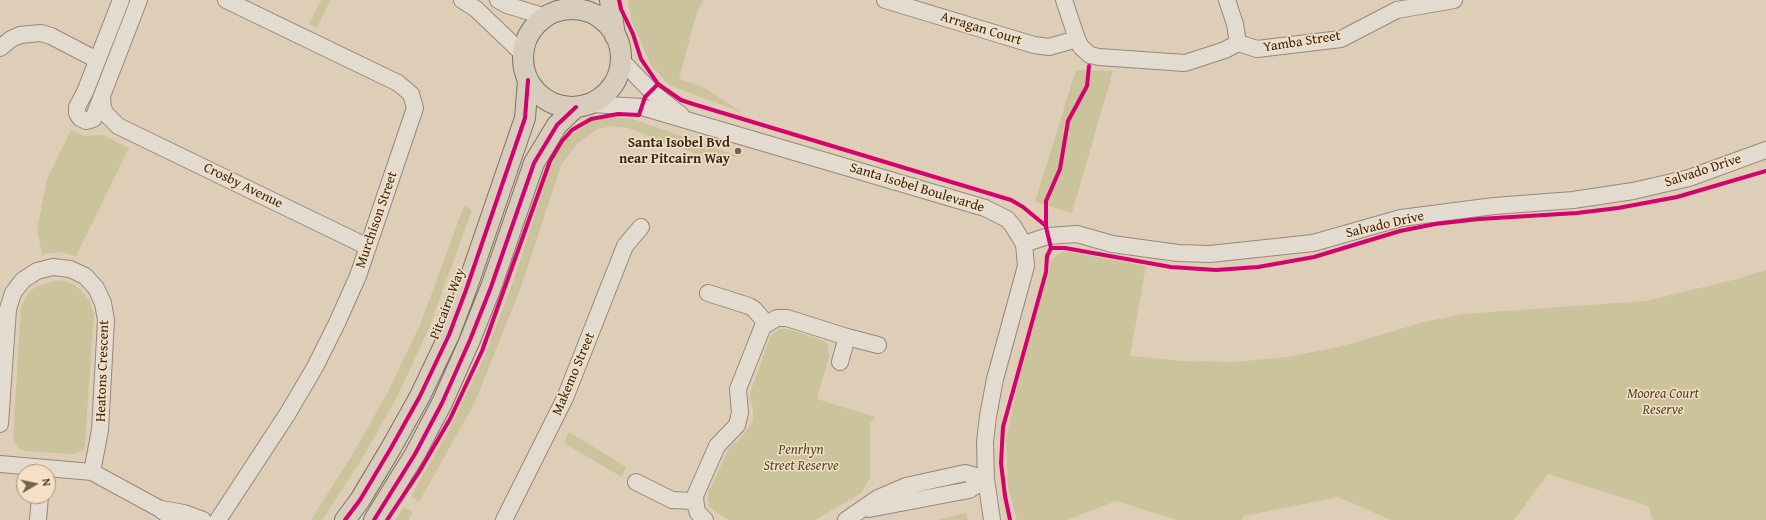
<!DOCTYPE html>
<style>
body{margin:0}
#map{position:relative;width:1766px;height:520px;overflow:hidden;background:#decdb7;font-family:"Gentium Book Plus",serif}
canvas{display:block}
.north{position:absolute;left:16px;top:464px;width:40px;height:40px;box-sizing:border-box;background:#f5e0c5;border:1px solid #a99681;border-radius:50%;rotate:81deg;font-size:11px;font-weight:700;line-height:16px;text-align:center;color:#36281b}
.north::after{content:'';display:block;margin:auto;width:14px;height:18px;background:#716252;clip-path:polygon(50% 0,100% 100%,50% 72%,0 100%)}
</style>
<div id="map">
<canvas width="1766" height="520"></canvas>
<div class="north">N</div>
</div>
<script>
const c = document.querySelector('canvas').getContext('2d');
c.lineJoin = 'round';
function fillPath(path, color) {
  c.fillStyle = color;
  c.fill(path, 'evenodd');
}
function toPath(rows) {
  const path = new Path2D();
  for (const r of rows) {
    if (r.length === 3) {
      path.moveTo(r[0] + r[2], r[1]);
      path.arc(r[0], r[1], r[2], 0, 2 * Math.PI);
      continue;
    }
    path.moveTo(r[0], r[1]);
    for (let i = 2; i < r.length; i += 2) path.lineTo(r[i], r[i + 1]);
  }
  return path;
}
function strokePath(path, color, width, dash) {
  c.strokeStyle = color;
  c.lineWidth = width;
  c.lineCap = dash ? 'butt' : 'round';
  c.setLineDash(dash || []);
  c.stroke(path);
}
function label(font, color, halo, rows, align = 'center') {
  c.font = font + ' "Gentium Book Plus",serif';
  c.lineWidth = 3;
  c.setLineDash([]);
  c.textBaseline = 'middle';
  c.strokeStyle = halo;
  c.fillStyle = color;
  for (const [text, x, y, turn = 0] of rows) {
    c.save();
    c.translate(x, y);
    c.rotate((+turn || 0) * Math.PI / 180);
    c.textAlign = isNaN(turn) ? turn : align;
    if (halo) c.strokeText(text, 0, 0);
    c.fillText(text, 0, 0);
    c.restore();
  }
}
fillPath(toPath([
 [321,0,330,0,317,28,309,24],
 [628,0,703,0,696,16,679,79,703,87,741,112,669,85,651,65,631,20],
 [1076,70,1113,71,1072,213,1035,202],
 [613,118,630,118,741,157,697,154,628,128,613,126,597,129,578,143,562,163,521,287,474,404,419,502,411,496,450,428,485,355,514,279,553,158,569,136,594,120],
 [71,130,83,136,103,135,129,148,76,256,61,252,42,254,37,230,47,179],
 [464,206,472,210,429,328,397,397,360,462,322,520,311,520,351,457,388,392,420,325],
 [1064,251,1146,266,1130,356,1183,361,1235,362,1287,357,1339,347,1424,322,1464,314,1646,301,1737,279,1766,270,1766,520,1652,520,1649,506,1548,474,1514,520,1391,520,1338,497,1244,516,1242,520,1177,520,1116,501,1067,520,1017,520,1008,487,1006,439,1017,388,1051,261,1058,254],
 [59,280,73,284,82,291,89,300,94,314,85,442,84,449,80,452,72,454,25,451,18,448,13,438,21,307,27,295,35,287],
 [779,329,788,329,822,340,828,344,829,356,817,399,875,417,870,424,870,477,861,493,815,520,729,520,713,510,709,506,708,493,729,448,741,438,753,421,753,409,750,400,750,393,771,335],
 [569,432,626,467,622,477,564,443],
 [404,507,413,513,408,520,395,520],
 [966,513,968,520,937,520]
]), '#cbc39c');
const minor = toPath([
 [121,0,85,92,77,107,77,113,80,118,86,121,93,119,139,0],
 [462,0,476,9,523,54],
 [498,0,507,5,546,17],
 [885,0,1034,45,1049,47,1077,39],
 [1064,0,1077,39,1081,47,1090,55,1099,57,1185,63,1225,50,1238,43],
 [1227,0,1235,24,1238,43],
 [1238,43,1257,49,1341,39,1397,10,1454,0],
 [0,48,11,39,20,35,41,33,51,36,97,60],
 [621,60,653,93,681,115],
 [102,97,103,108,106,114,118,126,368,247],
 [591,104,642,107,985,208,1007,219,1013,226,1024,244,1026,266,995,379,988,416,985,442,986,479,992,520],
 [1024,244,1048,236,1077,234,1112,244,1178,253,1210,254,1313,243,1401,218,1494,206,1573,200,1633,191,1689,178,1766,150],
 [708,293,749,306,754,309,766,323],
 [847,337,878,345],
 [0,424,8,309,13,293,23,280,37,271,53,267,70,269,85,276,96,288,103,303,106,320,100,430,92,472],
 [0,464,92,472,160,509,174,520],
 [636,482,672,500,694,501],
 [161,509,184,513,203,520],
 [869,509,969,490,986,479],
 [38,520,40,496],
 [218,520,288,413,315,367,337,323,358,276,415,108,411,94,398,83,226,0],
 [504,520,565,398,625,246,641,227],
 [705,520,698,513,696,507,695,496,717,446,737,425,740,413,738,389,763,326,777,318,787,318,847,337,840,362],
 [846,520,878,498,906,486,965,473,986,479]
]);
const major = toPath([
 [610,0,615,36],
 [572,58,49],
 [345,520,360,500,391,448,420,396,449,335,466,290,525,118,528,80],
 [374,520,415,454,442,403,470,340,491,287,534,163,557,125,576,107]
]);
strokePath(minor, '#94897b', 18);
strokePath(major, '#7d7266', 22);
strokePath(minor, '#e4dbd0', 16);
strokePath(major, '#d8ccbc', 20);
strokePath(toPath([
 [658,84,681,100,693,104,1011,200,1023,207,1046,226],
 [1051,248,1065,248,1171,267,1216,270,1258,267,1314,257,1400,231,1435,224,1479,219,1577,213,1618,208,1677,197,1766,171],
 [345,520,360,500,391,448,420,396,449,335,466,290,525,118,528,80],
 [374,520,415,454,442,403,470,340,491,287,534,163,557,125,576,107],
 [387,520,419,472,450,419,482,351,550,161,562,141,572,130,591,119,618,114,639,115,645,97,658,84,641,59,633,34,621,9,619,0],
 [1010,520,1005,496,1001,463,1003,427,1046,272,1047,256,1051,248,1046,227,1046,201,1060,169,1068,121,1087,86,1089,66]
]), '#d6006c', 4);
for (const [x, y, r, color] of [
 [738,151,4,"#716252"]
]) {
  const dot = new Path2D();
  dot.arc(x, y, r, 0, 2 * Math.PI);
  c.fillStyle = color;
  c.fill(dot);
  strokePath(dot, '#f5e0c5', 1.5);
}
label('14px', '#36281b', '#f5e0c5', [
 ["Arragan Court",981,29,17],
 ["Yamba Street",1302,42,-9],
 ["Salvado Drive",1703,171,-18],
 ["Crosby Avenue",243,186,26],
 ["Santa Isobel Boulevarde",917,188,17],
 ["Murchison Street",377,220,-71],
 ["Salvado Drive",1385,225,-13],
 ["Pitcairn Way",448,304,-69],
 ["Heatons Crescent",103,371,-88],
 ["Makemo Street",574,374,-67]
]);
label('bold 14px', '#36281b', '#f5e0c5', [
 ["Santa Isobel Bvd",730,143],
 ["near Pitcairn Way",730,159]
], 'right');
label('italic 14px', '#514530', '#f5e0c5', [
 ["Moorea Court",1663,394],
 ["Reserve",1663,410],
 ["Penrhyn",801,450],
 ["Street Reserve",801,466]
]);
</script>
